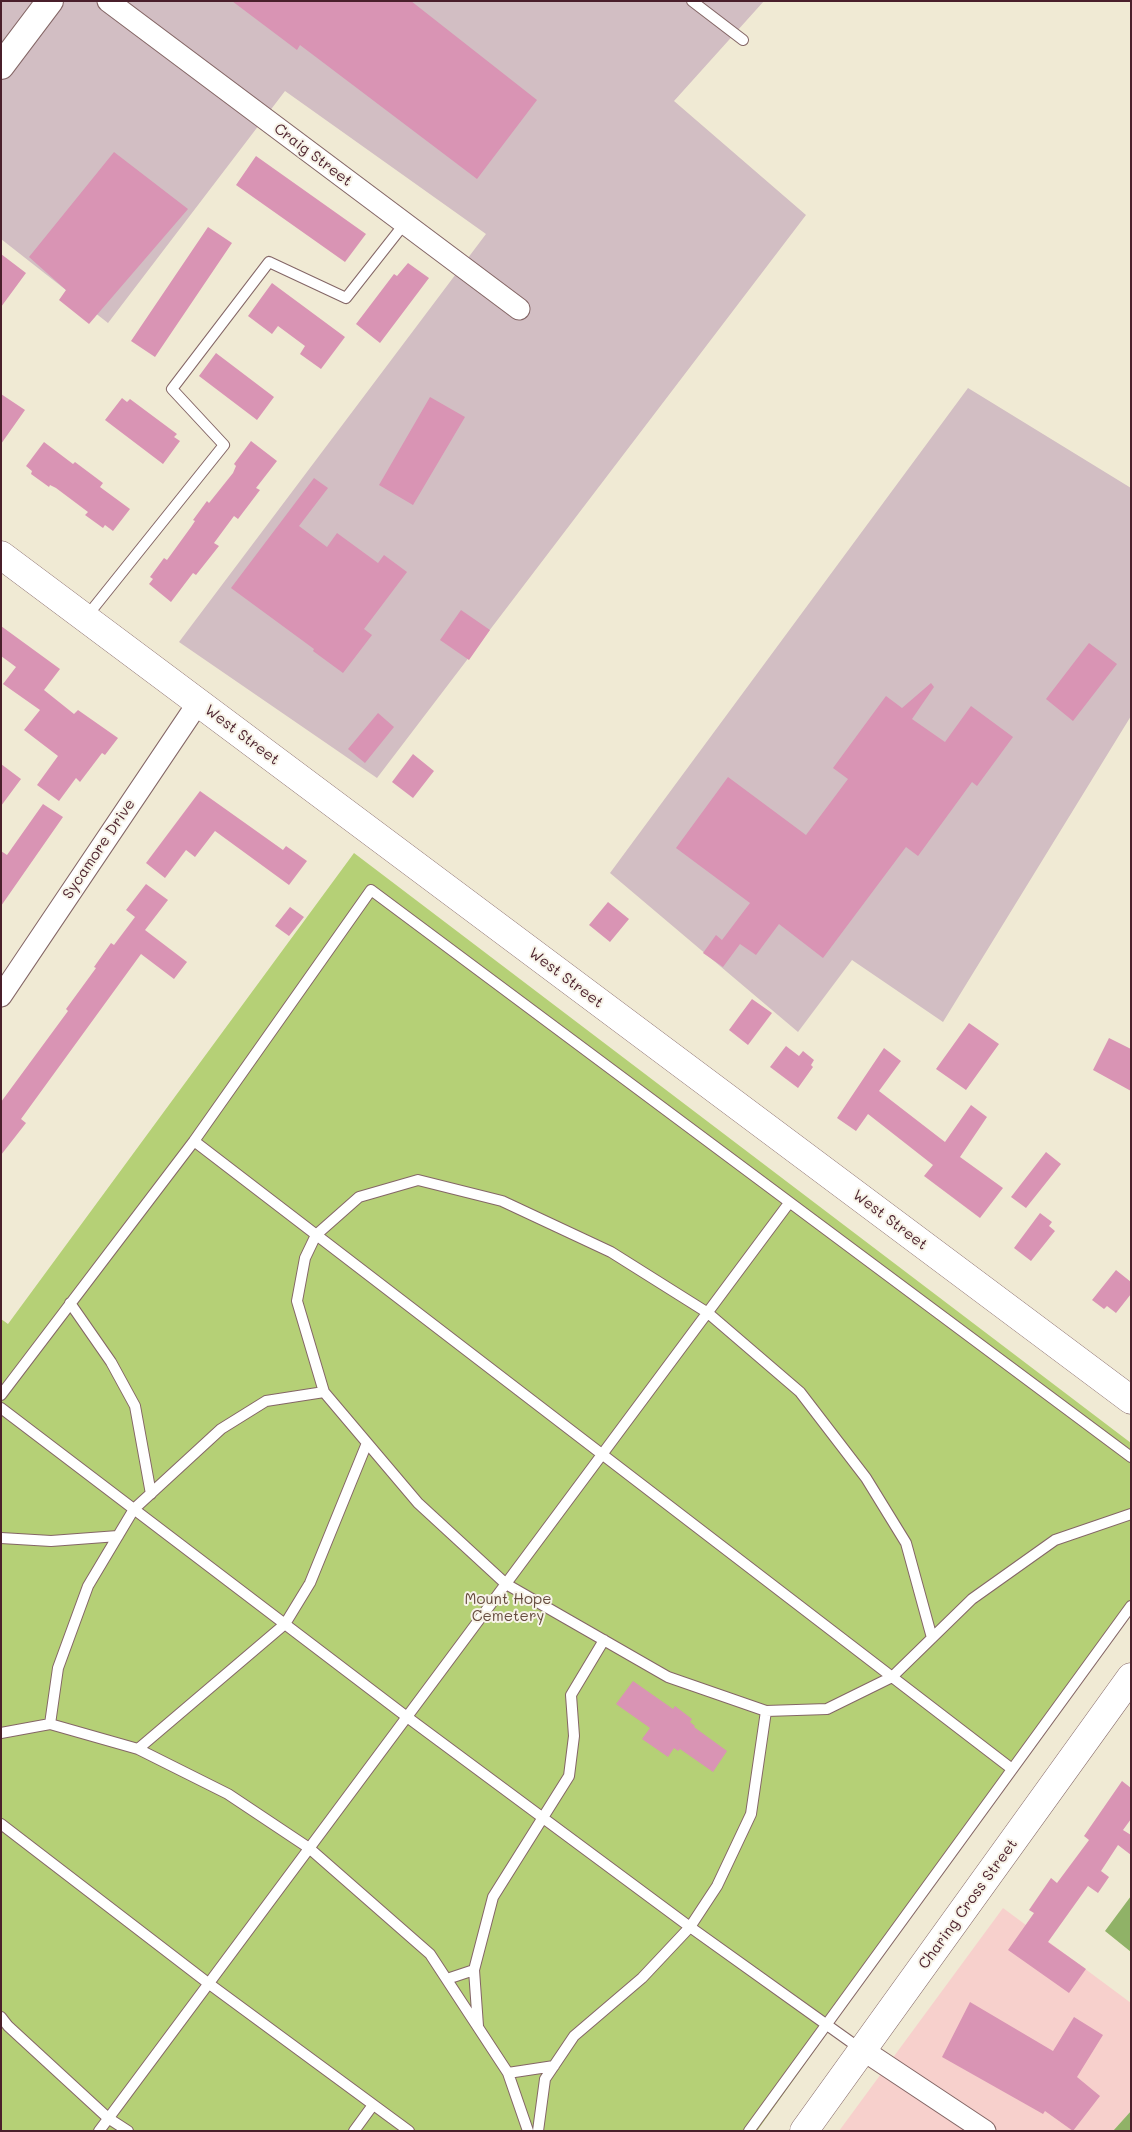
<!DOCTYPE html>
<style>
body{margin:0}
#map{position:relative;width:1132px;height:2132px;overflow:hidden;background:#f0ead4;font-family:Mali,sans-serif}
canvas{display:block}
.frame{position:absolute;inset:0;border:2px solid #4a1f2b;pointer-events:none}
</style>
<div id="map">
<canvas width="1132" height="2132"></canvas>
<div class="frame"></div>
</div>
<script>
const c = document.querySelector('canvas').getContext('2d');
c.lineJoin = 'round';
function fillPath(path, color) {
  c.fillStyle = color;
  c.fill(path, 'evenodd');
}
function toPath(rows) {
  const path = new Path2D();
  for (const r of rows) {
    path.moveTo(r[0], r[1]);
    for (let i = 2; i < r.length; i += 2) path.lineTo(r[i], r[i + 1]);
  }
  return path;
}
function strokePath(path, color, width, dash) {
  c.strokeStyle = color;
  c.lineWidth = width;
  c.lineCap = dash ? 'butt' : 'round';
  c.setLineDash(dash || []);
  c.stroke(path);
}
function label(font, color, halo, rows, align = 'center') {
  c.font = font + ' Mali,sans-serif';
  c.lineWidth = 4;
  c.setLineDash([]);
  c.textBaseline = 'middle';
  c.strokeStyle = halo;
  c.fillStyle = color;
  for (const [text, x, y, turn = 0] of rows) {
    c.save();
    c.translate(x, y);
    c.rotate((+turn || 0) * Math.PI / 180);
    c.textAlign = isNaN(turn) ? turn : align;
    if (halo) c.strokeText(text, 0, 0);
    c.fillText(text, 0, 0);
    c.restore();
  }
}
fillPath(toPath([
 [1003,1908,1131,2003,1131,2111,1113,2131,839,2131]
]), '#f7d0cc');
fillPath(toPath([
 [1,1,764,1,674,101,806,215,377,778,179,642,486,234,285,91,108,323,1,239],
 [968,388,1131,488,1131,716,943,1022,852,960,798,1032,610,873]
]), '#d2bec3');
fillPath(toPath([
 [354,853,1131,1443,1131,1608,757,2131,1,2131,1,1319,8,1324]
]), '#b5d076');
fillPath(toPath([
 [1131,1896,1131,1952,1105,1931],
 [1131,2111,1131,2131,1113,2131]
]), '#90b267');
fillPath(toPath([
 [232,1,411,1,537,100,477,179,300,45,297,50],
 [114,152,188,209,89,324,59,300,66,290,29,257],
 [256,156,366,234,345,262,236,185],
 [208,227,232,243,155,357,131,341],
 [1,254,26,273,1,307],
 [408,263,429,278,380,343,356,324,394,274,397,276],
 [272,283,345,337,321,369,300,354,305,346,278,326,272,334,248,316],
 [216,353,274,397,257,420,199,376],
 [1,394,25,410,1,444],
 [430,397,465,417,413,505,379,485],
 [122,398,127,402,130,399,177,434,174,437,180,441,163,464,105,420],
 [251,441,277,461,256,488,260,490,238,519,234,516,214,543,219,546,196,575,193,573,171,602,149,584,153,579,150,577,164,558,167,560,191,527,195,521,193,520,207,501,209,503,233,473,236,466,234,464],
 [44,442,73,464,75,462,103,483,100,487,130,509,113,531,105,525,103,528,85,515,88,512,56,488,50,485,49,487,31,474,32,471,26,466],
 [314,478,328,488,299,526,327,547,337,533,378,563,384,555,407,572,364,629,372,635,343,673,313,651,314,649,231,588],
 [461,610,490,630,469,660,440,640],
 [1,626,60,669,44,690,74,714,78,710,118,738,105,755,102,753,80,782,76,778,59,801,37,785,58,756,24,730,40,710,3,684,16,667,1,656],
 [1089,643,1117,664,1073,721,1046,699],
 [931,683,934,687,912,719,945,742,971,706,1013,737,977,786,972,782,918,856,906,847,823,958,779,924,756,955,740,944,723,967,703,953,716,935,722,940,750,903,676,848,728,777,806,835,848,779,833,768,886,696,902,708],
 [378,713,394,727,365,763,348,749],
 [413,754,434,771,413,798,392,782],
 [1,764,21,779,1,806],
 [200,791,283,850,286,846,307,861,289,885,215,831,195,857,186,850,165,878,146,863],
 [43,804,63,817,1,906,1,851,7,855],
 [146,884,168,900,145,930,187,962,174,979,141,954,21,1119,26,1123,1,1155,1,1102,68,1011,66,1009,96,968,94,967,111,943,114,945,135,917,126,910],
 [608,902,629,919,610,942,589,925],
 [290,907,304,917,289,936,275,926],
 [752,999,772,1013,748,1045,729,1030],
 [969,1023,999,1044,966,1090,936,1069],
 [1109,1038,1131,1049,1131,1091,1093,1070],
 [786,1046,799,1056,803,1051,814,1060,811,1065,813,1067,798,1088,770,1067],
 [884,1048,901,1061,879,1091,945,1142,971,1105,987,1117,960,1157,1003,1188,980,1218,924,1176,933,1165,868,1114,856,1131,837,1118],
 [1046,1152,1061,1164,1026,1208,1011,1197],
 [1040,1213,1052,1222,1049,1226,1055,1231,1031,1261,1014,1248],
 [1116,1270,1131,1282,1131,1294,1116,1313,1107,1306,1104,1309,1092,1300],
 [633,1681,673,1709,675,1706,692,1719,690,1722,695,1726,694,1727,727,1751,713,1772,680,1749,678,1751,674,1748,668,1757,642,1739,650,1728,616,1704],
 [1122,1781,1131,1788,1131,1819,1123,1830,1131,1835,1131,1855,1118,1845,1101,1871,1109,1877,1098,1893,1088,1886,1048,1942,1086,1969,1069,1993,1008,1950,1034,1913,1029,1910,1051,1878,1057,1883,1089,1840,1084,1836],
 [970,2002,1053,2051,1074,2017,1103,2035,1077,2077,1100,2096,1073,2131,1045,2111,1043,2114,942,2057]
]), '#d994b4');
const service = toPath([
 [692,1,743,40],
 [87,616,224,445,172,389,269,262,346,298,405,223],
 [194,1141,1012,1769],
 [70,1303,111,1362,135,1406,151,1494],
 [1,1395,194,1141,371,890,1131,1457],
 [1,1408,407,1717,690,1927,862,2050],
 [1,1538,51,1541,118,1536],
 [932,1638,906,1543,866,1478,800,1392,708,1313,611,1252,502,1201,418,1180,359,1197,316,1235,305,1258,297,1301,324,1392,418,1503,506,1584,668,1677,766,1711,827,1709,892,1677,972,1599,1055,1540,1131,1514],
 [50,1724,58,1668,88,1586,134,1509,221,1429,266,1401,324,1392],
 [1,1733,50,1724,138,1749,228,1794,309,1848,430,1954,508,2073,528,2131],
 [138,1749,285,1624,310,1583,367,1443],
 [1,1824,208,1983,409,2131],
 [447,1979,474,1970],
 [1,2017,8,2026,108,2118,128,2131],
 [478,2026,474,1970,493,1897,569,1776,574,1736,571,1695,604,1640],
 [508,2073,554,2066],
 [99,2131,789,1203],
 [354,2131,373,2105],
 [538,2131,545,2079,574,2036,642,1978,690,1927,717,1886,751,1814,766,1711],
 [749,2131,1131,1606]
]);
const minor = toPath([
 [108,1,519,309],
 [1,996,198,703],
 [863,2050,985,2131]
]);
const tertiary = toPath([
 [1,66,50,1]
]);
const secondary = toPath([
 [1,555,1131,1400],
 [804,2131,1131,1677]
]);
strokePath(service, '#846666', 12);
strokePath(minor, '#846666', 23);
strokePath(tertiary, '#846666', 28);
strokePath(secondary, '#846666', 29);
strokePath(service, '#fff', 10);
strokePath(minor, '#fff', 21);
strokePath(tertiary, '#fff', 26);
strokePath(secondary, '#fff', 28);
label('15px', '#4a1f2b', '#f7f3e8', [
 ["Craig Street",313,155,37],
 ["West Street",242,735,37],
 ["Sycamore Drive",99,849,-56],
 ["West Street",566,978,37],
 ["West Street",890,1220,37],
 ["Charing Cross Street",968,1904,-54]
]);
label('15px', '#654b3e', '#f7f3e8', [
 ["Mount Hope",508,1599],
 ["Cemetery",508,1616]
]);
</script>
